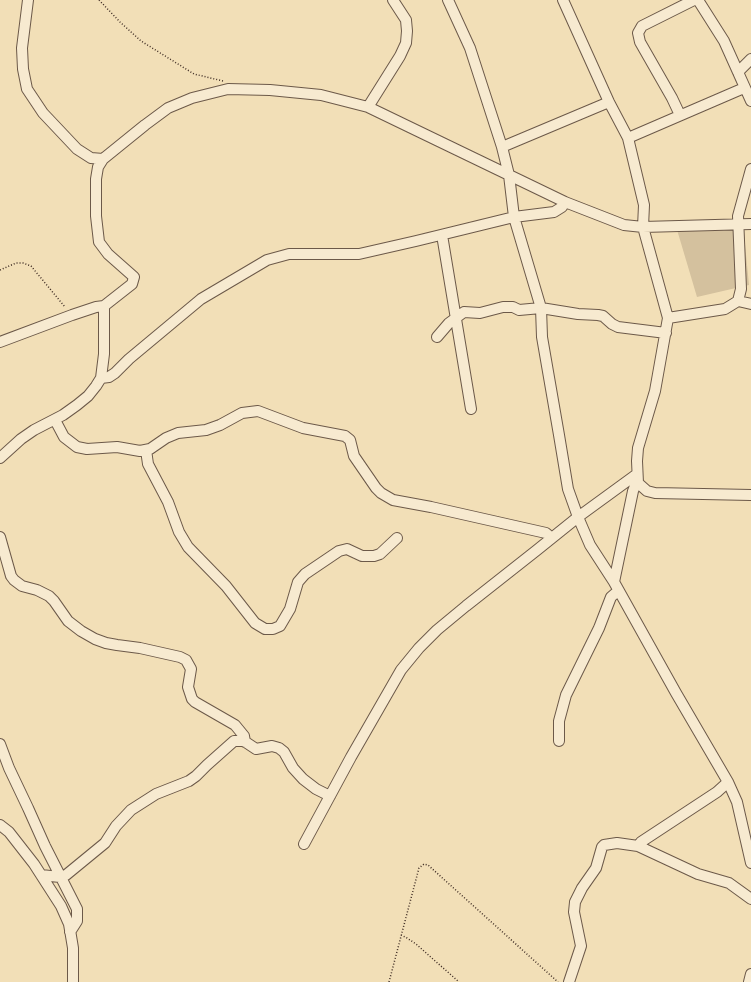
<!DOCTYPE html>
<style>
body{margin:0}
canvas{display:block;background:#f2dfb7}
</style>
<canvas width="751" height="982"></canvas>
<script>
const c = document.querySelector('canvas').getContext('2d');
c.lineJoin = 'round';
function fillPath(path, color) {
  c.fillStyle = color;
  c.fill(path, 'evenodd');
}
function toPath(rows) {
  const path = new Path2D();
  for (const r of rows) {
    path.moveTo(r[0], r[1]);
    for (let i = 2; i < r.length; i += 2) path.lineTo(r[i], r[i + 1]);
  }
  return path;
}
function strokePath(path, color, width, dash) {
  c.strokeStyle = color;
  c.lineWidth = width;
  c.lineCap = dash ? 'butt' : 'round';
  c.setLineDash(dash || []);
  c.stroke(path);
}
fillPath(toPath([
 [675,223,743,224,749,285,697,297]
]), '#d4c19e');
const minor = toPath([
 [28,0,22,48,23,69,27,89,43,113,77,149,91,158,103,159],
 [448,0,470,48,502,147,509,175,514,217,541,308,542,337,559,435,568,489,578,517,590,545,614,582,676,693,728,782,737,802,751,863],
 [563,0,609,102,628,138,644,205,643,227,668,318,655,391,638,448,637,461,638,483,647,491,655,493,751,495],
 [698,0,724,41,751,101],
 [738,72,751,59],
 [368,107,400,56,406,43,407,31,406,20,393,0],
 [680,115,672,98,640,42,638,33,642,26,694,0],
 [628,138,744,88],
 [502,147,609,102],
 [442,235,471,409],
 [738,301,751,304],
 [668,318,725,309,738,301,741,289,738,216,751,169],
 [437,337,449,323,464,312,480,313,503,307,513,307,519,310,541,308,578,314,598,315,603,316,612,324,618,327,666,333],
 [0,342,72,315,96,307,104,306],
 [101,378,109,377,115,373,129,359,201,299,267,260,289,254,359,254,416,241,514,217,554,212,562,207,565,202],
 [55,420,64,437,77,447,87,449,117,447,140,451,150,449,166,438,178,433,206,430,220,425,242,413,258,411,303,428,345,436,350,440,354,456,376,488,381,493,393,500,431,507,546,533,552,538],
 [146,450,148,464,168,502,179,532,188,547,226,586,255,623,265,629,273,629,280,626,290,609,298,582,305,574,339,551,347,549,362,556,374,556,380,554,397,538],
 [0,458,21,439,34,430,63,415,77,405,88,396,96,386,101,378,104,354,104,306,132,284,134,277,108,254,99,242,96,216,96,179,98,167,103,159,145,125,168,108,192,98,228,89,270,90,321,95,368,107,565,202,624,225,643,227,751,224],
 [0,537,11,576,14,580,22,586,37,590,49,596,54,601,68,621,81,631,95,639,106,643,117,645,140,648,180,657,186,660,191,669,188,687,192,699,195,702,235,725,244,736,245,742],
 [614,582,633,491,635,486,638,483],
 [559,741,559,721,566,695,599,628,611,597,618,591],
 [0,744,9,768,28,808,45,846,77,909,77,921,70,932],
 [0,825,9,832,34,864,61,906,69,924,73,948,73,982],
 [304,844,351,757,401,670,419,648,437,630,466,606,537,550,578,517,637,474],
 [638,846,641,842,717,792,728,782],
 [41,875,60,877,66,875,105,843,116,826,131,810,156,794,189,781,196,776,207,765,234,741,244,741,256,749,272,746,279,748,284,752,293,768,303,779,316,789,330,796],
 [569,982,581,946,574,912,575,902,582,888,596,868,602,847,604,845,617,843,638,846,698,874,729,883,751,899],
 [749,982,751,974]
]);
strokePath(minor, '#6c5949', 12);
strokePath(toPath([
 [99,0,120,22,141,41,194,74,223,81],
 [0,270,16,263,23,263,31,266,65,307],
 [401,935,407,938,416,944,459,982],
 [389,982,419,868,424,864,428,865,558,982]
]), '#3f2c24', 1.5, [1, 2]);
strokePath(minor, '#f7ead0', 10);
</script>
